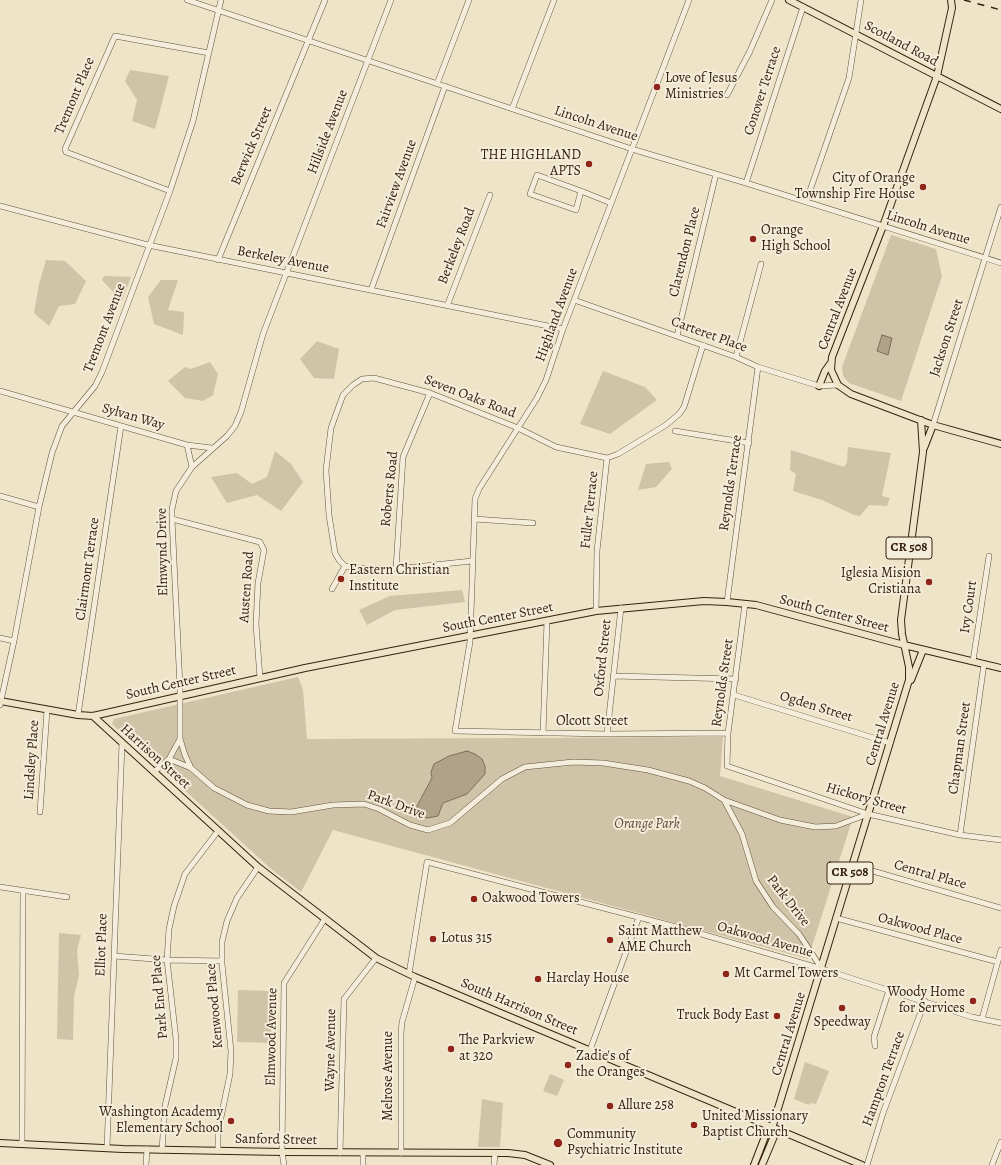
<!DOCTYPE html>
<style>
body{margin:0}
canvas{display:block;background:#eee4c8}
</style>
<canvas width="1001" height="1165"></canvas>
<script>
const c = document.querySelector('canvas').getContext('2d');
c.lineJoin = 'round';
function fillPath(path, color) {
  c.fillStyle = color;
  c.fill(path, 'evenodd');
}
function toPath(rows) {
  const path = new Path2D();
  for (const r of rows) {
    path.moveTo(r[0], r[1]);
    for (let i = 2; i < r.length; i += 2) path.lineTo(r[i], r[i + 1]);
  }
  return path;
}
function strokePath(path, color, width, dash) {
  c.strokeStyle = color;
  c.lineWidth = width;
  c.lineCap = dash ? 'butt' : 'round';
  c.setLineDash(dash || []);
  c.stroke(path);
}
function label(font, color, halo, rows, align = 'center') {
  c.font = font + ' Alegreya,serif';
  c.lineWidth = 4;
  c.setLineDash([]);
  c.textBaseline = 'middle';
  c.strokeStyle = halo;
  c.fillStyle = color;
  for (const [text, x, y, turn = 0] of rows) {
    c.save();
    c.translate(x, y);
    c.rotate((+turn || 0) * Math.PI / 180);
    c.textAlign = isNaN(turn) ? turn : align;
    if (halo) c.strokeText(text, 0, 0);
    c.fillText(text, 0, 0);
    c.restore();
  }
}
fillPath(toPath([
 [130,70,169,76,155,129,132,121,137,100,125,81],
 [891,235,936,249,942,276,901,401,849,383,843,376,842,367],
 [46,260,65,261,86,281,75,304,59,306,49,326,34,313,39,284],
 [104,276,131,277,122,301,102,280],
 [161,280,178,280,168,310,184,312,183,335,154,324,148,297],
 [317,341,339,349,334,379,314,378,300,359],
 [210,362,218,374,213,395,203,401,185,398,168,381,185,367,191,369],
 [603,371,645,387,657,400,610,434,580,424],
 [848,447,891,453,882,496,890,498,887,506,869,505,860,516,854,515,822,500,793,491,796,474,790,470,791,450,844,467,847,462],
 [275,451,291,464,303,482,281,511,257,495,227,503,211,477,237,473,252,484,267,477],
 [669,462,672,469,656,487,638,490,646,464],
 [462,590,465,602,395,610,367,625,359,610,390,596],
 [298,677,303,690,307,739,723,737,720,776,853,817,808,959,333,830,301,892,270,868,112,724,114,719],
 [59,933,81,935,77,950,79,975,74,996,73,1040,57,1039],
 [238,990,272,991,271,1043,237,1042],
 [805,1062,829,1071,816,1104,810,1103,809,1105,794,1099],
 [550,1074,564,1080,557,1096,543,1091],
 [482,1099,503,1103,500,1147,478,1147]
]), '#cfc3a8');
const water = toPath([
 [882,335,892,338,888,355,877,351,882,335],
 [467,751,475,754,482,759,485,766,485,774,467,794,443,803,438,816,427,818,421,817,416,813,417,806,432,778,431,772,434,764,449,756,467,751]
]);
fillPath(water, '#afa289');
strokePath(water, '#7f6f58', 1);
const minor = toPath([
 [187,0,635,150,746,183,1001,263],
 [391,0,263,334,241,412,235,426,227,436,192,467,176,491,172,509,172,519,180,687,180,739,185,755,191,768,214,788,247,805,269,811,291,812,333,805,364,804,379,809,410,825,428,830,450,823,502,779,525,767,573,762,603,763,648,770,689,781,705,788,724,800,742,834,756,881,773,907,799,934,822,969],
 [689,0,563,329,546,380,537,398,479,489,475,499,470,642,455,731,607,734,728,733],
 [437,84,469,0],
 [727,95,750,51,772,0],
 [512,109,554,0],
 [746,183,803,7],
 [170,191,66,152,65,149,115,36,209,53],
 [581,191,576,210,530,194,537,175,581,191,611,203],
 [806,202,849,78,861,0],
 [0,206,148,245,563,329],
 [218,260,325,0],
 [371,290,445,86],
 [574,300,736,357,758,367,819,386,838,385],
 [447,306,490,195],
 [677,336,716,174],
 [736,357,761,264],
 [0,391,187,445,212,448],
 [933,425,1001,207],
 [675,431,749,443],
 [187,445,192,467],
 [607,458,618,454,666,425,679,414,684,407,703,345],
 [0,496,39,507],
 [172,519,260,542,264,550,258,583,256,624,260,678],
 [474,519,533,523],
 [472,561,396,569,357,568,345,566,339,560,335,553,329,515,326,470,331,428,343,395,353,385,362,379,374,378,430,393,518,428,556,447,607,458],
 [396,569,403,457,430,393],
 [332,589,345,566],
 [727,602,758,367],
 [745,604,728,733,727,766,868,814,960,835,1001,840],
 [596,611,597,551,607,458],
 [0,638,14,641],
 [973,661,989,556],
 [613,676,736,679],
 [734,695,890,743],
 [0,705,14,641,39,507,52,453,62,426,95,386,102,372,170,191,193,121,221,0],
 [78,715,121,426],
 [543,733,547,621],
 [607,734,621,608],
 [169,759,191,768],
 [154,772,169,759,180,739],
 [724,800,780,820,815,827,836,826,868,814],
 [40,812,47,710],
 [960,835,984,664],
 [852,865,1001,908],
 [0,887,67,897],
 [836,918,998,962],
 [114,956,167,960,222,961],
 [409,974,427,862,684,929,822,969,972,1017,1001,1023],
 [982,1019,1001,950],
 [875,1046,874,1037,889,990],
 [590,1050,639,917],
 [22,1144,23,891],
 [107,1148,122,743],
 [162,1150,165,1106,176,1058,176,1039,167,960,169,929,174,906,185,874,218,831],
 [218,1151,218,1132,230,1074,231,1051,222,964,222,942,227,921,237,898,258,867],
 [340,1153,344,999,376,958],
 [401,1153,401,1033,402,1022,415,977],
 [146,1165,147,1149],
 [284,1165,282,1152,284,983,324,920],
 [363,1165,363,1153],
 [494,1165,495,1153],
 [867,1165,883,1113,925,1001],
 [992,1165,1001,1142]
]);
const major = toPath([
 [789,0,1001,109],
 [951,0,952,8,937,76,883,226,832,357,831,370,838,385,851,394,933,425,1001,444],
 [819,386,825,371,830,364],
 [924,448,933,425],
 [911,680,923,650],
 [0,701,78,715,93,716,305,668,596,611,704,601,727,602,756,605,904,645,1001,668],
 [93,716,258,867,376,958,415,977,862,1165],
 [0,1143,123,1149,282,1152,508,1153,525,1155,550,1165],
 [754,1165,766,1134,772,1128,909,680,909,667,902,634,901,620,923,452,921,420],
 [762,1165,775,1134,772,1128]
]);
strokePath(minor, '#64523c', 6);
strokePath(major, '#36220e', 8);
strokePath(minor, '#f4eddb', 5);
strokePath(major, '#eee4c8', 6);
strokePath(toPath([
 [964,0,1001,10]
]), '#36220e', 1.5, [7, 7]);
for (const [x, y, r, color] of [
 [657,87,4,"#8f2418"],
 [589,164,4,"#8f2418"],
 [923,187,4,"#8f2418"],
 [753,239,4,"#8f2418"],
 [341,579,4,"#8f2418"],
 [929,582,4,"#8f2418"],
 [474,899,4,"#8f2418"],
 [433,939,4,"#8f2418"],
 [610,940,4,"#8f2418"],
 [726,974,4,"#8f2418"],
 [538,979,4,"#8f2418"],
 [973,1001,4,"#8f2418"],
 [842,1008,4,"#8f2418"],
 [777,1016,4,"#8f2418"],
 [451,1049,4,"#8f2418"],
 [568,1065,4,"#8f2418"],
 [610,1106,4,"#8f2418"],
 [231,1121,4,"#8f2418"],
 [694,1125,4,"#8f2418"],
 [558,1143,5,"#8f2418"]
]) {
  const dot = new Path2D();
  dot.arc(x, y, r, 0, 2 * Math.PI);
  c.fillStyle = color;
  c.fill(dot);
  strokePath(dot, '#f4eddb', 1.5);
}
for (const [x, y, w] of [
 [909,548,46],
 [850,873,46]
]) {
  const box = new Path2D();
  box.roundRect(x - w / 2, y - 11, w, 22, 3);
  c.fillStyle = '#f4eddb';
  c.fill(box);
  strokePath(box, '#36220e', 1);
}
label('bold 13px', '#36220e', null, [
 ["CR 508",909,548],
 ["CR 508",850,873]
]);
label('14px', '#36220e', '#f4eddb', [
 ["Scotland Road",901,44,28],
 ["Conover Terrace",763,91,-72],
 ["Tremont Place",75,96,-67],
 ["Lincoln Avenue",596,124,18],
 ["Hillside Avenue",328,132,-69],
 ["Berwick Street",252,146,-67],
 ["Fairview Avenue",397,184,-70],
 ["Lincoln Avenue",928,228,17],
 ["Berkeley Road",457,246,-69],
 ["Clarendon Place",685,252,-76],
 ["Berkeley Avenue",283,260,11],
 ["Central Avenue",838,309,-69],
 ["Highland Avenue",557,315,-70],
 ["Tremont Avenue",105,328,-69],
 ["Carteret Place",709,335,20],
 ["Jackson Street",947,338,-72],
 ["Seven Oaks Road",470,397,21],
 ["Sylvan Way",133,417,16],
 ["Reynolds Terrace",731,483,-82],
 ["Roberts Road",390,489,-84],
 ["Fuller Terrace",590,510,-84],
 ["Elmwynd Drive",163,552,-91],
 ["Clairmont Terrace",88,569,-82],
 ["Austen Road",247,587,-86],
 ["Ivy Court",969,607,-82],
 ["South Center Street",834,614,15],
 ["South Center Street",498,618,-11],
 ["Oxford Street",603,658,-84],
 ["South Center Street",181,683,-13],
 ["Reynolds Street",723,683,-82],
 ["Ogden Street",816,707,17],
 ["Olcott Street",592,722],
 ["Central Avenue",883,724,-73],
 ["Chapman Street",960,748,-82],
 ["Harrison Street",155,757,42],
 ["Lindsley Place",32,760,-86],
 ["Hickory Street",866,799,16],
 ["Park Drive",396,805,20],
 ["Central Place",930,875,16],
 ["Park Drive",788,901,52],
 ["Oakwood Place",920,929,15],
 ["Oakwood Avenue",765,940,16],
 ["Elliot Place",102,945,-88],
 ["Park End Place",160,997,-95],
 ["Kenwood Place",215,1006,-95],
 ["South Harrison Street",519,1007,23],
 ["Central Avenue",789,1034,-73],
 ["Elmwood Avenue",272,1037,-89],
 ["Wayne Avenue",331,1050,-89],
 ["Melrose Avenue",389,1076,-90],
 ["Hampton Terrace",884,1079,-70],
 ["Sanford Street",276,1140,1]
]);
label('14px', '#36220e', '#f4eddb', [
 ["Love of Jesus",665,79],
 ["Ministries",665,95],
 ["THE HIGHLAND",581,156,"right"],
 ["APTS",581,172,"right"],
 ["City of Orange",915,179,"right"],
 ["Township Fire House",915,195,"right"],
 ["Orange",761,231],
 ["High School",761,247],
 ["Eastern Christian",349,571],
 ["Institute",349,587],
 ["Iglesia Mision",921,574,"right"],
 ["Cristiana",921,590,"right"],
 ["Oakwood Towers",482,899],
 ["Saint Matthew",618,932],
 ["AME Church",618,948],
 ["Lotus 315",441,939],
 ["Mt Carmel Towers",734,974],
 ["Harclay House",546,979],
 ["Woody Home",965,993,"right"],
 ["for Services",965,1009,"right"],
 ["Truck Body East",769,1016,"right"],
 ["Speedway",842,1023,"center"],
 ["The Parkview",459,1041],
 ["at 320",459,1057],
 ["Zadie's of",576,1057],
 ["the Oranges",576,1073],
 ["Allure 258",618,1106],
 ["Washington Academy",223,1113,"right"],
 ["Elementary School",223,1129,"right"],
 ["United Missionary",702,1117],
 ["Baptist Church",702,1133],
 ["Community",567,1135],
 ["Psychiatric Institute",567,1151]
], 'left');
label('italic 14px', '#5c4a34', '#f4eddb', [
 ["Orange Park",647,825]
]);
</script>
